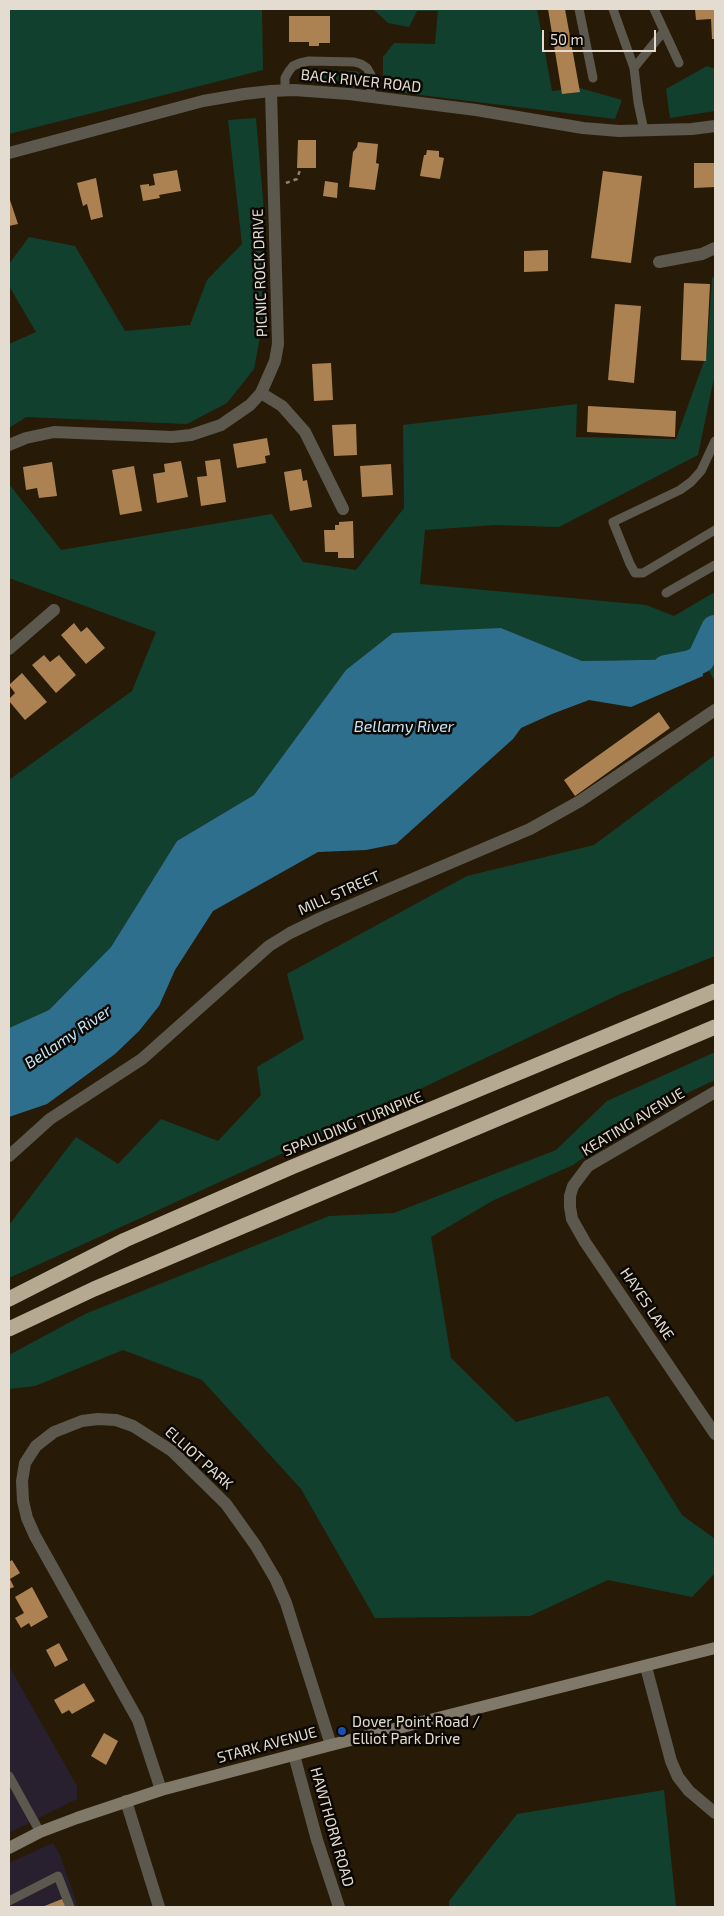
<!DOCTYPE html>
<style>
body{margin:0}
#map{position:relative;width:724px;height:1916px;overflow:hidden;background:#271b07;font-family:"Exo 2",sans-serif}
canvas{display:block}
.frame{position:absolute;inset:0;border:10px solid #e4dcd0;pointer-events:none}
.scale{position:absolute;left:542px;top:30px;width:114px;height:22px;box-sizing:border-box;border:2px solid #e4dcd0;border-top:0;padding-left:6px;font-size:15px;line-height:18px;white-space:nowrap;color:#e4dcd0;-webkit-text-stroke:4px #0b0702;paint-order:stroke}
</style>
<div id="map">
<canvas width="724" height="1916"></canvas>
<div class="frame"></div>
<div class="scale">50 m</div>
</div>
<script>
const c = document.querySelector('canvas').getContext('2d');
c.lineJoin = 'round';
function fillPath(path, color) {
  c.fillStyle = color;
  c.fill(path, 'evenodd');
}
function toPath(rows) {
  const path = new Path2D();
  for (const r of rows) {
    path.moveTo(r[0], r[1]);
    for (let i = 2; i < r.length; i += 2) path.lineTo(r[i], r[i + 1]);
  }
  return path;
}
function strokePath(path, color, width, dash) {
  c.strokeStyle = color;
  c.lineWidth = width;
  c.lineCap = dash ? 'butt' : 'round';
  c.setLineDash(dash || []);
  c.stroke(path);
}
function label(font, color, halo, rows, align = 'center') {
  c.font = font + ' "Exo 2",sans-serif';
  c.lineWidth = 5;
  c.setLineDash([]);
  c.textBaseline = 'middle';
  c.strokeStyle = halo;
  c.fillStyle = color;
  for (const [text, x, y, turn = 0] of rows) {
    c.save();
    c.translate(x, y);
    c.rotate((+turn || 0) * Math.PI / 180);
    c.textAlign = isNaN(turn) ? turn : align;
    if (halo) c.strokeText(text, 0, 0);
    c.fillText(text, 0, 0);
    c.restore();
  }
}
fillPath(toPath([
 [9,1666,77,1786,77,1799,9,1833],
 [53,1843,60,1855,78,1907,9,1907,9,1863]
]), '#29202f');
fillPath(toPath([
 [9,9,262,9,263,70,9,134],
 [373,9,537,9,552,91,580,88,622,100,615,119,396,92,383,80,383,57,394,43,435,44,438,11,417,11,409,27,388,23],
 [707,66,715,69,715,111,670,118,666,89],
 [308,70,356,71,360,73,364,84,358,88,353,88,300,79,300,74],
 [256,118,265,223,263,321,254,369,227,403,187,424,26,417,9,428,9,344,36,332,9,286,9,264,29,237,75,246,125,331,190,325,207,280,242,244,228,120],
 [715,274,715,373,698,455,559,527,495,525,425,530,420,584,646,605,674,616,715,592,715,681,701,659,582,661,501,628,346,670,254,795,177,841,111,947,49,1010,9,1028,9,780,132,691,156,632,9,578,9,484,61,550,272,514,303,562,356,570,404,508,403,425,577,404,576,437,676,439,707,353,712,279],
 [715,755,715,956,620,994,336,1129,9,1278,9,1225,76,1137,118,1164,161,1119,218,1141,261,1095,257,1067,304,1039,287,974,467,876,594,845],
 [715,1052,715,1080,653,1109,573,1165,492,1201,431,1237,451,1358,516,1422,608,1396,682,1515,715,1539,715,1573,692,1597,608,1580,530,1616,375,1618,301,1489,202,1380,123,1350,35,1386,9,1389,9,1355,85,1314,329,1216,394,1213,556,1150,607,1101],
 [664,1790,676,1907,449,1907,449,1901,517,1814]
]), '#11412e');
fillPath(toPath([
 [501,628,582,661,701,659,703,676,631,707,589,700,552,714,521,728,513,739,396,844,366,850,318,852,213,911,175,970,159,1006,139,1031,115,1054,47,1104,9,1117,9,1028,49,1010,111,947,177,841,254,795,346,670,393,633]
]), '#2f6f8e');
strokePath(toPath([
 [666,669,691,664,701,659,715,629]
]), '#2f6f8e', 28);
fillPath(toPath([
 [548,9,565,9,580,92,562,94],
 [695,9,715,9,715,39,712,39,711,19,696,20],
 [289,16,330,16,330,43,319,43,319,46,309,46,309,42,289,42],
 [298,140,316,140,316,168,297,168],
 [358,142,378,144,376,163,379,164,375,190,349,187,353,152,357,147],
 [427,150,439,151,439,157,444,158,440,179,420,176,424,155,426,155],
 [694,163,715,163,715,187,694,188],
 [177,170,181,191,159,195,160,198,143,201,140,185,149,184,149,186,155,185,153,174],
 [603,171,642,176,631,263,591,258],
 [96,178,103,217,91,220,87,204,83,206,77,183],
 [325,181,338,183,337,198,323,196],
 [9,197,18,224,9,226],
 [548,250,548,271,524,272,524,251],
 [684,283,710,284,706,361,681,360],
 [615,304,641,306,634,383,608,380],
 [331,363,333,400,314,401,312,364],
 [588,406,676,411,675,437,587,432],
 [356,424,357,455,334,456,332,425],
 [267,438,270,455,265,456,266,463,237,468,233,444],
 [220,459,226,502,201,506,197,477,207,476,205,461],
 [181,461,188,497,157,503,153,474,165,472,164,464],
 [52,462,57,496,39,498,37,488,26,490,23,467],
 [391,464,393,495,362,497,360,466],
 [134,466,142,511,120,515,112,470],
 [301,469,303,481,307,480,312,507,290,511,284,472],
 [353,521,354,558,338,558,338,552,325,552,324,530,335,530,335,525,339,525,339,522],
 [74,623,81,632,87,627,105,648,86,664,61,635],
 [44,655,50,662,59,655,76,675,56,693,32,665],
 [22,673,47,702,25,720,9,701,9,699,15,693,9,685],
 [659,712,670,728,575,796,564,780],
 [12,1560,20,1573,10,1579,14,1587,9,1589,9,1562],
 [32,1587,48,1617,31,1627,29,1623,21,1628,15,1618,24,1613,15,1597],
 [59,1643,68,1660,55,1667,46,1650],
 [84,1683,95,1701,72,1714,69,1710,62,1714,54,1700],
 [104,1733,118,1741,106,1765,91,1756],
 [62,1899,66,1907,42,1907]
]), '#ac8253');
strokePath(toPath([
 [286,183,297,179,300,170]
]), '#8b8172', 2.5, [4, 4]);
strokePath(toPath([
 [579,9,593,78],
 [613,9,634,68,638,102,644,131],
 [654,9,679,63],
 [634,68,664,31],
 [285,91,285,78,289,71,293,66,300,63,309,61,354,62,361,64,367,68,371,75,371,97],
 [715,441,701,471,691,482,680,490,613,522,630,564,635,573,643,573,715,530],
 [666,593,715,565],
 [9,1776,40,1832],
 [9,1901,58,1876,70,1907]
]), '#5c584e', 9);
strokePath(toPath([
 [659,262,702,254,715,248],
 [261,393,282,406,305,432,343,509],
 [9,445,26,438,54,432,172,437,191,435,221,425,250,405,261,393,275,361,278,344,271,91],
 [9,649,54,610],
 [715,1092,588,1166,573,1186,570,1196,570,1207,572,1219,585,1242,715,1434],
 [9,1156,50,1119,142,1059,269,946,290,933,321,918,530,829,580,801,715,710],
 [646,1667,671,1761,678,1777,689,1791,715,1813],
 [294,1755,317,1840,339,1907],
 [161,1790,138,1720,35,1536,27,1518,23,1501,22,1481,25,1463,36,1446,54,1432,82,1421,98,1419,116,1420,133,1426,172,1451,226,1504,256,1546,276,1580,286,1603,331,1745],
 [126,1801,159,1907]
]), '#5c584e', 12);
strokePath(toPath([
 [9,153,203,101,244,94,271,91,294,90,349,94,476,110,583,128,619,131,692,129,715,126]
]), '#5c584e', 12);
strokePath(toPath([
 [9,1848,40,1832,77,1818,161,1790,331,1745,715,1648]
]), '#807969', 12);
strokePath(toPath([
 [9,1299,125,1240,292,1167,715,991],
 [9,1329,94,1289,715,1027]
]), '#b5aa91', 15);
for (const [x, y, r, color] of [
 [342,1731,5,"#1a4fb4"]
]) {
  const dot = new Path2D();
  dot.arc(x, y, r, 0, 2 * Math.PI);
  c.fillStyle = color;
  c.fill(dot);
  strokePath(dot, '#0b0702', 2);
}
label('15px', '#e4dcd0', '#0b0702', [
 ["BACK RIVER ROAD",361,81,6],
 ["PICNIC ROCK DRIVE",260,273,-92],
 ["MILL STREET",339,893,-24],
 ["KEATING AVENUE",633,1122,-31],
 ["SPAULDING TURNPIKE",353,1124,-22],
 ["HAYES LANE",647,1304,56],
 ["ELLIOT PARK",199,1458,42],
 ["STARK AVENUE",267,1745,-15],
 ["HAWTHORN ROAD",332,1827,74]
]);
label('15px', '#e4dcd0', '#0b0702', [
 ["Dover Point Road /",352,1722],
 ["Elliot Park Drive",352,1739]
], 'left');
label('italic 16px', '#c3e5f8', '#0b0702', [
 ["Bellamy River",404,727],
 ["Bellamy River",68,1037,-34]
]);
</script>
